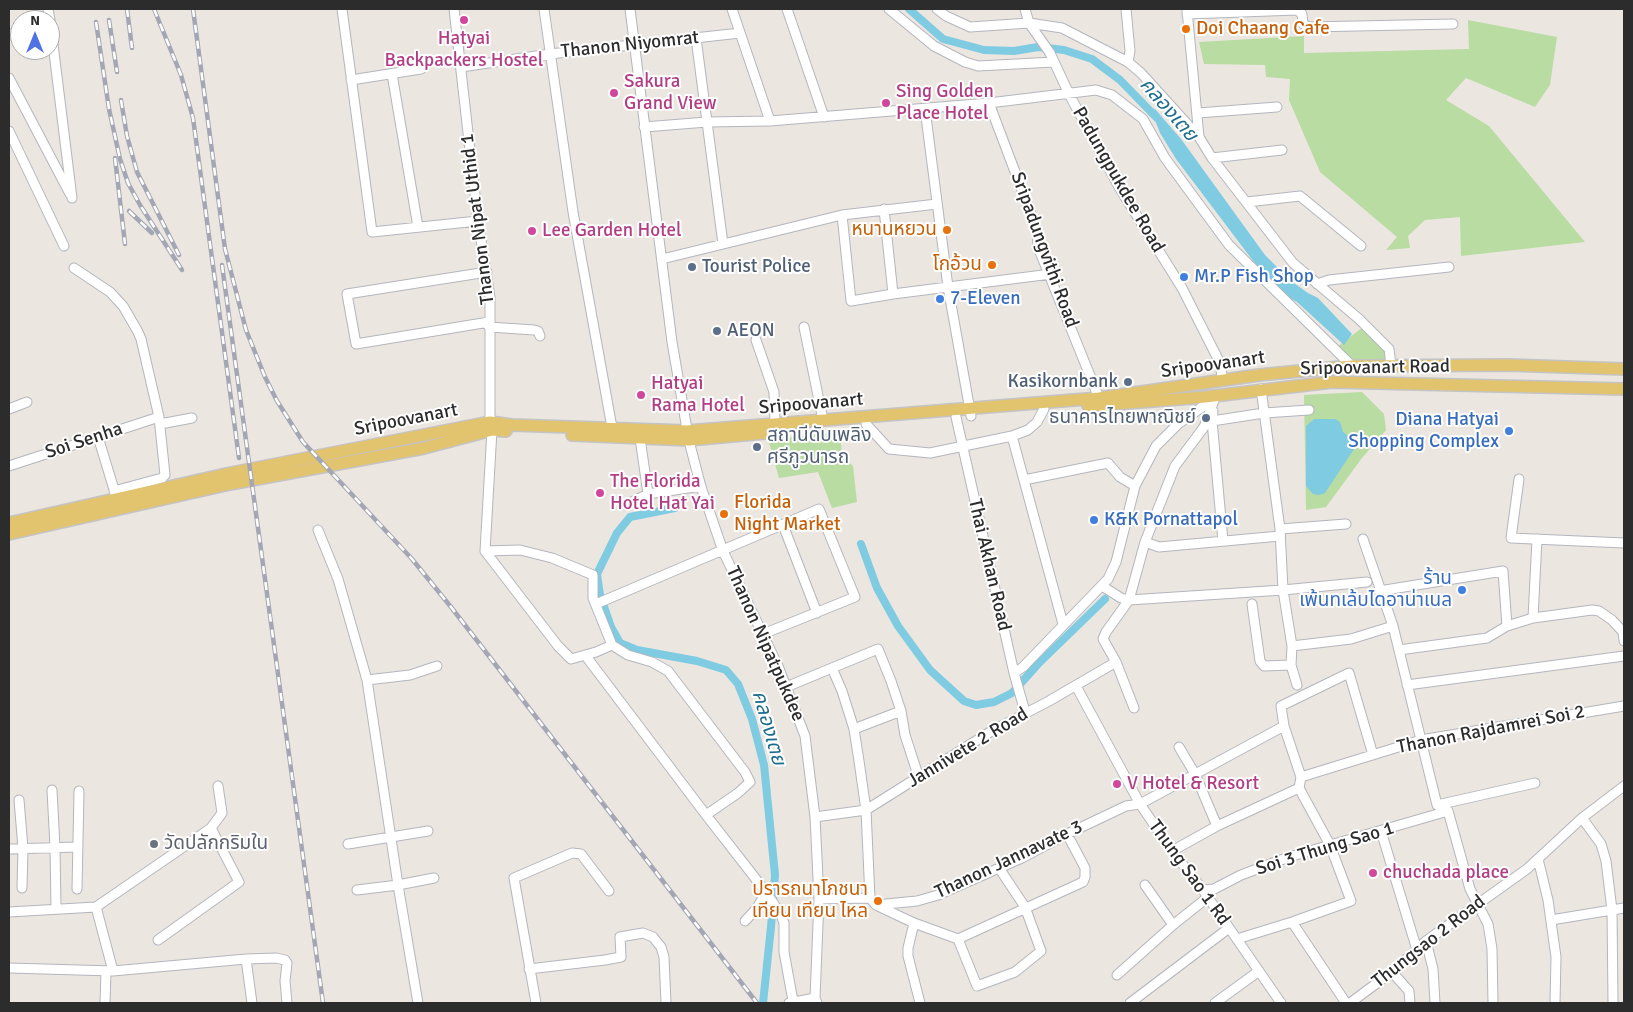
<!DOCTYPE html>
<meta charset="utf-8">
<style>
body{margin:0}
#map{position:relative;width:1633px;height:1012px;overflow:hidden;background:#ece6e0;font-family:Signika,sans-serif}
canvas{display:block}
.frame{position:absolute;inset:0;border:10px solid #2c2c2c;pointer-events:none}
.north{position:absolute;left:10px;top:10px;width:50px;height:50px;box-sizing:border-box;background:#fff;border:1px solid #ababab;border-radius:50%;rotate:0deg;font-size:14px;font-weight:700;line-height:20px;text-align:center;color:#2c2c2c}
.north::after{content:'';display:block;margin:auto;width:18px;height:22px;background:#5172e7;clip-path:polygon(50% 0,100% 100%,50% 72%,0 100%)}
</style>
<div id="map">
<canvas width="1633" height="1012"></canvas>
<div class="frame"></div>
<div class="north">N</div>
</div>
<script>
const c = document.querySelector('canvas').getContext('2d');
c.lineJoin = 'round';
function fillPath(path, color) {
  c.fillStyle = color;
  c.fill(path, 'evenodd');
}
function toPath(rows) {
  const path = new Path2D();
  for (const r of rows) {
    path.moveTo(r[0], r[1]);
    for (let i = 2; i < r.length; i += 2) path.lineTo(r[i], r[i + 1]);
  }
  return path;
}
function strokePath(path, color, width, dash) {
  c.strokeStyle = color;
  c.lineWidth = width;
  c.lineCap = dash ? 'butt' : 'round';
  c.setLineDash(dash || []);
  c.stroke(path);
}
function label(font, color, halo, rows, align = 'center') {
  c.font = font + ' Signika,"Noto Sans Thai",sans-serif';
  c.lineWidth = 4;
  c.setLineDash([]);
  c.textBaseline = 'middle';
  c.strokeStyle = halo;
  c.fillStyle = color;
  for (const [text, x, y, turn = 0] of rows) {
    c.save();
    c.translate(x, y);
    c.rotate((+turn || 0) * Math.PI / 180);
    c.textAlign = isNaN(turn) ? turn : align;
    if (halo) c.strokeText(text, 0, 0);
    c.fillText(text, 0, 0);
    c.restore();
  }
}
fillPath(toPath([
 [1468,20,1557,37,1550,85,1535,107,1466,78,1446,100,1489,126,1585,242,1461,256,1460,217,1425,220,1408,236,1410,248,1386,250,1397,237,1320,172,1289,100,1290,79,1266,77,1265,65,1204,64,1199,42,1304,36,1304,53,1469,49],
 [1363,327,1387,349,1389,363,1352,366,1337,347],
 [1362,392,1384,414,1386,430,1362,458,1326,507,1306,510,1304,395],
 [840,433,842,456,853,466,857,502,832,508,818,472,779,478,768,439]
]), '#b8dca2');
fillPath(toPath([
 [1155,109,1181,139,1265,255,1291,281,1308,293,1318,298,1352,334,1344,345,1297,302,1286,296,1263,274,1176,159,1160,133,1155,120,1150,114],
 [1314,419,1335,419,1340,422,1343,432,1351,438,1356,446,1325,493,1319,495,1313,494,1306,486,1306,426]
]), '#7ecbe2');
strokePath(toPath([
 [909,9,943,39,984,50,1014,51,1038,47,1064,50,1092,59,1120,80,1158,119],
 [675,508,630,517,617,533,597,574,600,595,611,627,620,643,637,650,697,661,726,670,738,684,752,719,764,765,775,875,771,927,763,1003],
 [861,544,877,588,898,626,930,670,964,701,976,705,994,702,1012,693,1038,664,1105,599]
]), '#7ecbe2', 8);
const minor = toPath([
 [48,9,50,20],
 [342,9,372,232,478,221],
 [454,9,478,221,490,297,490,422,492,430,485,551,558,646,571,659,596,652,612,645],
 [544,9,573,212,613,433],
 [630,9,672,342,689,441,701,487,723,551,778,666,805,736,815,817,819,899,815,998,817,1003],
 [732,9,770,121],
 [787,9,824,117],
 [889,9,934,46,965,62,978,66,1054,62],
 [937,9,946,16,970,27,1029,23,1062,28,1128,62,1141,73,1199,137,1212,158,1293,263,1359,319,1389,349,1391,365],
 [1025,9,1029,23,1050,53,1069,94,1119,187,1182,288,1219,361,1223,380],
 [1126,9,1130,51,1128,62],
 [1187,10,1199,137],
 [1187,14,1297,10,1302,14,1303,24,1309,27,1453,24],
 [50,20,72,198],
 [9,35,20,30],
 [696,38,723,244],
 [461,67,550,54,740,33],
 [392,74,418,227],
 [9,78,70,194],
 [351,80,421,69],
 [989,103,1037,230,1038,247,1099,398],
 [925,109,948,287,971,416],
 [1198,113,1277,107],
 [644,127,707,122,770,121,989,103,1096,90,1112,95,1143,119,1165,158,1229,245,1352,366],
 [9,131,64,246],
 [1212,158,1282,150],
 [1247,202,1300,196,1361,246],
 [884,209,893,294],
 [842,215,851,301,893,294,1051,274],
 [662,259,842,215,937,204],
 [74,268,110,292,123,306,138,332,141,339,159,417,165,475,162,478,114,491],
 [487,272,347,294,356,344,489,322],
 [1317,284,1329,280,1449,267],
 [489,327,534,330,538,331,540,336],
 [804,327,823,420],
 [756,340,774,392,775,424],
 [1261,389,1280,529,1283,590,1367,582],
 [9,409,27,402],
 [1213,411,1212,421,1223,541],
 [956,417,1014,673,1025,712],
 [1212,421,1264,413,1309,410],
 [160,424,192,418],
 [866,424,889,449,930,453,1012,436,1028,430,1037,422,1044,409],
 [1012,436,1063,624],
 [98,437,116,496],
 [640,438,648,494],
 [9,466,159,417],
 [1519,479,1511,538,1624,543],
 [1024,480,1108,463,1120,477,1135,486],
 [626,505,648,494,701,486],
 [783,525,817,613],
 [1280,529,1346,524],
 [318,530,338,579,367,680,398,885,418,1003],
 [1363,539,1393,626,1437,805,1448,811,1470,889,1488,924,1492,949,1493,1003],
 [1145,542,1159,547,1280,536],
 [485,551,520,550,552,558,593,575,593,598,612,645],
 [1102,586,1121,598,1129,600,1283,590,1292,646,1351,639,1393,626],
 [1379,591,1503,571,1507,626],
 [596,604,819,509,855,597,763,634],
 [1252,604,1260,661,1264,666,1291,665],
 [1533,618,1537,539],
 [612,645,628,655,652,662,668,671,745,772,750,782,738,793,706,815],
 [1292,646,1291,665,1297,685],
 [1399,650,1487,638,1507,626,1533,618,1592,610,1599,611,1612,620,1623,632,1624,641],
 [585,655,706,815,766,892,781,915,784,923,784,952,793,1001],
 [832,668,842,691,854,729,859,761,866,810,870,898],
 [1014,673,1023,667,1108,579,1116,562,1135,486,1156,446,1178,424,1215,398],
 [367,680,410,675,437,666],
 [1407,685,1624,656],
 [1076,686,1140,804,1172,851,1203,890,1281,1003],
 [786,687,878,649,891,681,901,711,905,735,919,778],
 [1134,708,1116,662,1103,639,1106,632,1129,600,1145,542,1175,466,1204,427,1215,398],
 [854,729,901,711],
 [1179,747,1195,774,1217,826],
 [1301,777,1421,740,1624,706],
 [52,790,55,847,56,909],
 [19,800,23,848,22,888],
 [1437,805,1535,783],
 [815,817,866,810,990,732,1049,701,1116,662],
 [1582,818,1601,844,1606,861,1612,910,1613,1003],
 [1381,831,1417,950],
 [348,844,428,831],
 [9,849,78,847],
 [1172,851,1217,826,1299,788],
 [1538,859,1548,900,1556,957,1555,1003],
 [1145,885,1173,925],
 [77,889,79,791],
 [357,890,398,885,434,878],
 [1203,890,1214,889,1241,875,1289,857,1448,811],
 [819,899,870,898,876,905,917,901,938,895,1022,858,1067,834,1126,806,1140,804,1284,726],
 [878,906,914,923,958,939,1083,882,1085,877,1085,868,1067,834],
 [96,907,211,828,222,813,218,786],
 [9,912,96,907,113,971],
 [1551,920,1624,908],
 [745,921,757,908,766,892],
 [1292,922,1346,1003],
 [914,923,908,948,908,956,920,1003],
 [958,939,977,986,1015,972,1041,951,1025,907,999,868],
 [1237,939,1292,922,1351,901,1330,845,1299,788,1301,777,1284,726,1281,706,1349,673,1373,755],
 [158,940,239,882,211,828],
 [1426,941,1433,969,1435,1003],
 [246,959,252,1003],
 [9,968,113,971,246,959,276,958,285,960,287,963,285,981,287,1003],
 [529,969,605,960,621,957,620,937,643,933,653,937,661,947,664,957,666,1003],
 [1392,972,1409,991,1410,1003],
 [1117,975,1173,925,1208,897],
 [105,1003,106,971],
 [536,1003,514,878,572,853,581,854,609,891],
 [789,1003,815,998],
 [1130,1003,1229,928],
 [1215,1003,1259,971],
 [1350,1003,1392,972,1426,941,1527,869,1582,818,1624,786]
]);
const major = toPath([
 [1088,406,1205,397,1332,382,1624,389],
 [572,435,689,440,765,433],
 [9,523,226,474,490,422,512,425,687,431,1099,398,1259,375,1352,366,1509,365,1624,369],
 [9,534,230,484,424,448,492,430,506,431]
]);
strokePath(minor, '#b3b6be', 11);
strokePath(major, '#c4c4c4', 14);
strokePath(minor, '#fff', 9);
strokePath(major, '#e2c36e', 11);
const rail = toPath([
 [127,9,132,48],
 [154,9,181,75,193,118,239,458],
 [193,9,225,249,246,330,265,377,277,401,303,442,412,559,451,607,757,1003],
 [109,20,117,72],
 [96,22,109,109,120,159,128,183,140,205,182,270],
 [121,100,127,136,137,172,179,255],
 [115,158,125,244],
 [129,211,152,233],
 [222,265,323,1003]
]);
strokePath(rail, '#a3a6b4', 4.5);
strokePath(rail, '#fff', 2.5, [8]);
for (const [x, y, r, color] of [
 [464,20,5,"#d1479c"],
 [1186,29,5,"#e8710a"],
 [614,93,5,"#d1479c"],
 [886,103,5,"#d1479c"],
 [947,230,5,"#e8710a"],
 [532,231,5,"#d1479c"],
 [992,265,5,"#e8710a"],
 [692,267,5,"#5c6f8a"],
 [1184,277,5,"#3f7fe0"],
 [940,299,5,"#3f7fe0"],
 [717,331,5,"#5c6f8a"],
 [1128,382,5,"#5c6f8a"],
 [641,395,5,"#d1479c"],
 [1206,418,5,"#5c6f8a"],
 [1509,431,5,"#3f7fe0"],
 [757,447,5,"#5c6f8a"],
 [600,493,5,"#d1479c"],
 [724,514,5,"#e8710a"],
 [1094,520,5,"#3f7fe0"],
 [1462,590,5,"#3f7fe0"],
 [1117,784,5,"#d1479c"],
 [154,844,5,"#6b7280"],
 [1373,873,5,"#d1479c"],
 [878,901,5,"#e8710a"]
]) {
  const dot = new Path2D();
  dot.arc(x, y, r, 0, 2 * Math.PI);
  c.fillStyle = color;
  c.fill(dot);
  strokePath(dot, '#fff', 2);
}
label('19px', '#c56008', '#fff', [
 ["Doi Chaang Cafe",1196,29,"left"],
 ["หนานหยวน",937,230],
 ["โกอ้วน",982,265],
 ["Florida",734,503,"left"],
 ["Night Market",734,525,"left"],
 ["ปรารถนาโภชนา",868,890],
 ["เทียน เทียน ไหล",868,912]
], 'right');
label('19px', '#b23c85', '#fff', [
 ["Hatyai",464,39,"center"],
 ["Backpackers Hostel",464,61,"center"],
 ["Sakura",624,82],
 ["Grand View",624,104],
 ["Sing Golden",896,92],
 ["Place Hotel",896,114],
 ["Lee Garden Hotel",542,231],
 ["Hatyai",651,384],
 ["Rama Hotel",651,406],
 ["The Florida",610,482],
 ["Hotel Hat Yai",610,504],
 ["V Hotel & Resort",1127,784],
 ["chuchada place",1383,873]
], 'left');
label('19px', '#2c2c2c', '#fff', [
 ["Thanon Niyomrat",630,45,-6],
 ["Padungpukdee Road",1118,180,60],
 ["Thanon Nipat Uthid 1",478,219,-97],
 ["Sripadungvithi Road",1044,250,70],
 ["Sripoovanart",1213,365,-8],
 ["Sripoovanart Road",1375,368,-1],
 ["Sripoovanart",811,404,-5],
 ["Sripoovanart",406,420,-11],
 ["Soi Senha",84,441,-18],
 ["Thai Akhan Road",989,565,77],
 ["Thanon Nipatpukdee",765,644,66],
 ["Thanon Rajdamrei Soi 2",1491,730,-11],
 ["Jannivete 2 Road",968,748,-31],
 ["Soi 3 Thung Sao 1",1325,849,-17],
 ["Thanon Jannavate 3",1009,860,-25],
 ["Thung Sao 1 Rd",1189,873,54],
 ["Thungsao 2 Road",1429,942,-38]
]);
label('19px', '#4e5e75', '#fff', [
 ["Tourist Police",702,267],
 ["AEON",727,331],
 ["Kasikornbank",1118,382,"right"],
 ["ธนาคารไทยพาณิชย์",1196,418,"right"],
 ["สถานีดับเพลิง",767,436],
 ["ศรีภูวนารถ",767,458]
], 'left');
label('19px', '#366cbe', '#fff', [
 ["Mr.P Fish Shop",1194,277],
 ["7-Eleven",950,299],
 ["Diana Hatyai",1499,420,"right"],
 ["Shopping Complex",1499,442,"right"],
 ["K&K Pornattapol",1104,520],
 ["ร้าน",1452,579,"right"],
 ["เพ้นทเล้บไดอาน่าเนล",1452,601,"right"]
], 'left');
label('19px', '#5b616d', '#fff', [
 ["วัดปลักกริมใน",164,844]
], 'left');
label('italic 20px', '#1c6c8f', '#fff', [
 ["คลองเตย",1168,110,49],
 ["คลองเตย",768,728,74]
]);
</script>
